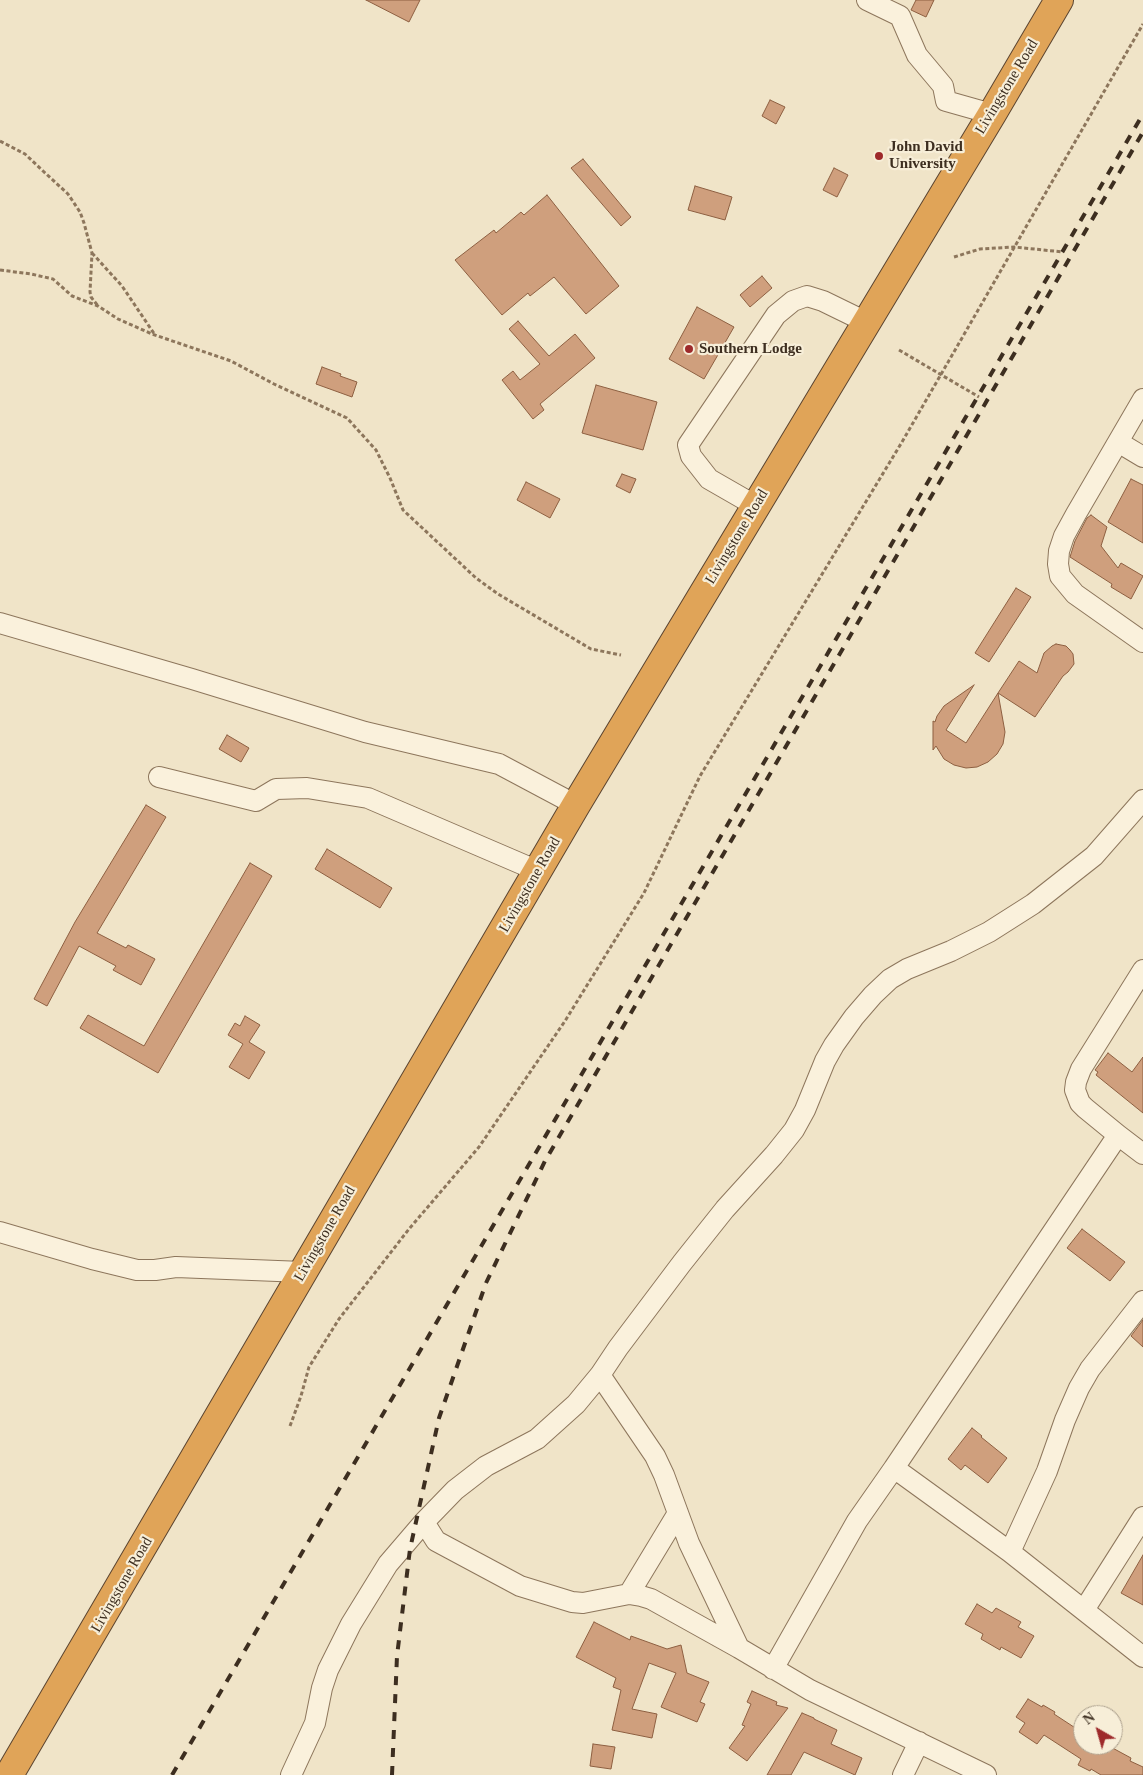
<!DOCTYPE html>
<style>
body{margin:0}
#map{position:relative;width:1143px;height:1775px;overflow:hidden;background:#f0e4c8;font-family:"Times New Roman",serif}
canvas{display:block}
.north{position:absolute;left:1073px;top:1705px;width:50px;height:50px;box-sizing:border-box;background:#f7eed8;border:1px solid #ada18e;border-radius:50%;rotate:322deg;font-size:14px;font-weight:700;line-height:20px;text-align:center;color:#3d2e20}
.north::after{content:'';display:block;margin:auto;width:18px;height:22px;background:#9e2a2b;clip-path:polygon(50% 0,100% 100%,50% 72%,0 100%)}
</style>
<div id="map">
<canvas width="1143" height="1775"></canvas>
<div class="north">N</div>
</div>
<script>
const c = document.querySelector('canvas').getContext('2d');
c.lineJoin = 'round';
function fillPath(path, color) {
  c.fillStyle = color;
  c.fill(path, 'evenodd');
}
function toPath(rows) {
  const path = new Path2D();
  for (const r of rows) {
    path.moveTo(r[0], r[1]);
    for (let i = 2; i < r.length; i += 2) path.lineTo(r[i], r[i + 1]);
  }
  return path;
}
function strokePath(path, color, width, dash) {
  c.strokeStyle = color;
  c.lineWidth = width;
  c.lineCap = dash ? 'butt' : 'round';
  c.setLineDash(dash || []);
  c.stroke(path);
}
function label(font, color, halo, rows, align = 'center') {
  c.font = font + ' "Times New Roman",serif';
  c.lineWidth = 4.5;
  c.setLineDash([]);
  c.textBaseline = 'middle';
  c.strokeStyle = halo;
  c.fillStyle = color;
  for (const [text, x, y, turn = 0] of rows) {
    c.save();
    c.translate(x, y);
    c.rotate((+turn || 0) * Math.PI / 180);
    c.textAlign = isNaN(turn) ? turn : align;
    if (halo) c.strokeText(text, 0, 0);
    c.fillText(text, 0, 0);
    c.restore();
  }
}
const building = toPath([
 [366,0,420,0,409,22,366,0],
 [916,0,934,0,926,17,911,10,916,0],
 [770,100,785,107,776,124,762,116,770,100],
 [583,159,631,217,621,226,571,168,583,159],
 [834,168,848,175,837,197,823,190,834,168],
 [695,186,732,197,725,220,688,210,695,186],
 [547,195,619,286,586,314,554,277,530,296,528,293,502,315,455,260,494,230,496,233,521,212,524,215,547,195],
 [762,276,772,288,750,307,740,295,762,276],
 [697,307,734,327,704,379,669,359,697,307],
 [518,321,549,356,575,334,595,358,540,404,544,410,533,419,502,380,513,371,520,380,540,364,509,329,518,321],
 [322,367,341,374,340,376,357,382,352,397,316,384,322,367],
 [596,385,657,402,643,450,582,433,596,385],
 [622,474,636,479,630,493,616,486,622,474],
 [1131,479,1143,485,1143,543,1108,522,1131,479],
 [526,482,560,499,550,518,517,500,526,482],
 [1091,515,1107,527,1101,546,1118,568,1121,563,1143,576,1131,599,1111,587,1112,584,1070,557,1075,541,1087,518,1091,515],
 [1016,588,1031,597,989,662,975,653,1016,588],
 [1056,644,1066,646,1070,650,1073,654,1074,664,1068,672,1063,676,1035,717,998,693,1019,661,1037,673,1044,653,1052,646,1056,644],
 [974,685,946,730,966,743,998,693,1005,732,1003,744,997,754,988,762,977,767,966,768,954,765,944,759,936,746,933,750,933,721,935,722,937,716,944,706,974,685],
 [227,735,249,748,241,762,219,749,227,735],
 [146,805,166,817,97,933,126,948,128,945,155,959,141,985,113,970,116,966,79,946,47,1006,34,999,75,922,146,805],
 [327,849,392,888,380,908,315,869,327,849],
 [250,863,272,876,158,1073,80,1028,88,1015,144,1046,250,863],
 [245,1016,260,1025,249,1042,265,1052,249,1079,229,1067,243,1044,228,1035,235,1023,240,1026,245,1016],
 [1108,1053,1132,1072,1143,1057,1143,1113,1096,1075,1098,1072,1095,1070,1108,1053],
 [1082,1229,1125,1262,1110,1281,1067,1248,1082,1229],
 [1143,1320,1143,1347,1131,1336,1143,1320],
 [972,1428,982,1436,981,1437,1007,1458,988,1483,965,1465,961,1470,948,1459,972,1428],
 [1143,1555,1143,1605,1121,1593,1143,1555],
 [977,1604,992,1613,996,1608,1021,1622,1018,1627,1034,1636,1021,1658,1001,1647,1000,1650,981,1639,983,1634,965,1624,977,1604],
 [594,1622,630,1640,631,1636,667,1649,681,1645,687,1673,709,1682,700,1702,705,1704,697,1722,661,1707,676,1673,649,1663,632,1709,657,1714,652,1738,612,1730,621,1690,613,1687,616,1678,576,1657,594,1622],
 [752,1691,777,1702,776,1705,788,1708,747,1761,729,1748,745,1726,742,1725,751,1704,747,1702,752,1691],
 [1028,1699,1042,1707,1043,1705,1055,1712,1054,1714,1083,1733,1083,1745,1107,1745,1131,1758,1130,1761,1143,1767,1143,1775,1101,1775,1091,1769,1090,1771,1078,1765,1081,1759,1044,1735,1037,1744,1019,1732,1025,1723,1016,1717,1028,1699],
 [802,1713,814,1718,814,1719,837,1730,831,1744,862,1758,855,1775,804,1752,791,1775,767,1775,802,1713],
 [593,1744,615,1747,611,1769,590,1766,593,1744]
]);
fillPath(building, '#cf9f7d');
strokePath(building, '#8d5f41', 1);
const minor = toPath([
 [867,0,900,16,917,55,943,86,946,101,992,114],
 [1143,399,1076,514,1064,536,1059,551,1058,564,1060,576,1075,594,1143,642],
 [1118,442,1143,457],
 [756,506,709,479,691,456,688,445,776,315,793,301,807,296,823,301,866,322],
 [0,623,192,679,365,732,499,764,576,805],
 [159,777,256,801,276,789,307,788,368,798,538,871],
 [1143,970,1081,1069,1076,1082,1075,1090,1080,1103,1085,1108,1118,1135,894,1468,1010,1552,1143,1657],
 [1118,1135,1143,1154],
 [0,1232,92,1259,137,1270,155,1270,176,1267,303,1272],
 [600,1375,655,1456,664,1475,689,1543,739,1648,810,1690,986,1775],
 [424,1522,436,1541,520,1586,572,1602,583,1603,629,1594,641,1596,651,1599,739,1648],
 [1010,1552,1047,1471,1065,1420,1079,1388,1090,1369,1143,1301],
 [629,1594,678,1513],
 [1084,1610,1143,1517],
 [773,1669,857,1521,894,1468],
 [291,1775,315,1723,322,1688,328,1670,351,1624,388,1564,424,1522,455,1490,486,1466,537,1439,576,1404,600,1375,618,1348,682,1263,725,1209,774,1155,794,1130,805,1110,825,1061,834,1045,854,1017,873,995,890,979,907,969,951,951,989,932,1033,904,1094,856,1143,800],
 [903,1775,919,1742]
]);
const highway = toPath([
 [9,1775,576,805,992,114,1059,0]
]);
strokePath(minor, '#8d765c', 22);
strokePath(highway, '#5b4430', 30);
strokePath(toPath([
 [0,141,25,154,43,171,68,194,80,212,84,223,92,253,90,292,91,297,98,306],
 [92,253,122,286,155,335],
 [954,257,980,249,1014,247,1063,252],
 [0,270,31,274,53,279,72,296,98,306,118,319,152,334,231,361,274,384,347,418,376,450,390,478,403,510,476,578,498,594,591,649,621,655],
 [899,350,979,397],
 [290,1426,301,1396,309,1367,339,1319,409,1229,479,1147,565,1021,644,893,700,776,902,442,1143,24]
]), '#8d765c', 3, [4, 2.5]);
strokePath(minor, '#faf1dc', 20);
strokePath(highway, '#e0a458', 28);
strokePath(toPath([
 [172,1775,1143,114],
 [392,1775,397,1656,410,1549,439,1418,486,1283,545,1161,1143,132]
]), '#3d2e20', 4, [9, 9]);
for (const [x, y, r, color] of [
 [879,156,5,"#9e2a2b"],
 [689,349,5,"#9e2a2b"]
]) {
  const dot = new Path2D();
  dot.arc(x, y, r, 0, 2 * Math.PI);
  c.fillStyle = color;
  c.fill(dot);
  strokePath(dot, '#f7eed8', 2);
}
label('15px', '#3d2e20', '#f7eed8', [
 ["Livingstone Road",1007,87,-59],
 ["Livingstone Road",737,537,-59],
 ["Livingstone Road",530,885,-60],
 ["Livingstone Road",325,1234,-60],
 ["Livingstone Road",122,1585,-60]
]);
label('bold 15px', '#3d2e20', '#f7eed8', [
 ["John David",889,147],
 ["University",889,164],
 ["Southern Lodge",699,349]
], 'left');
</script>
